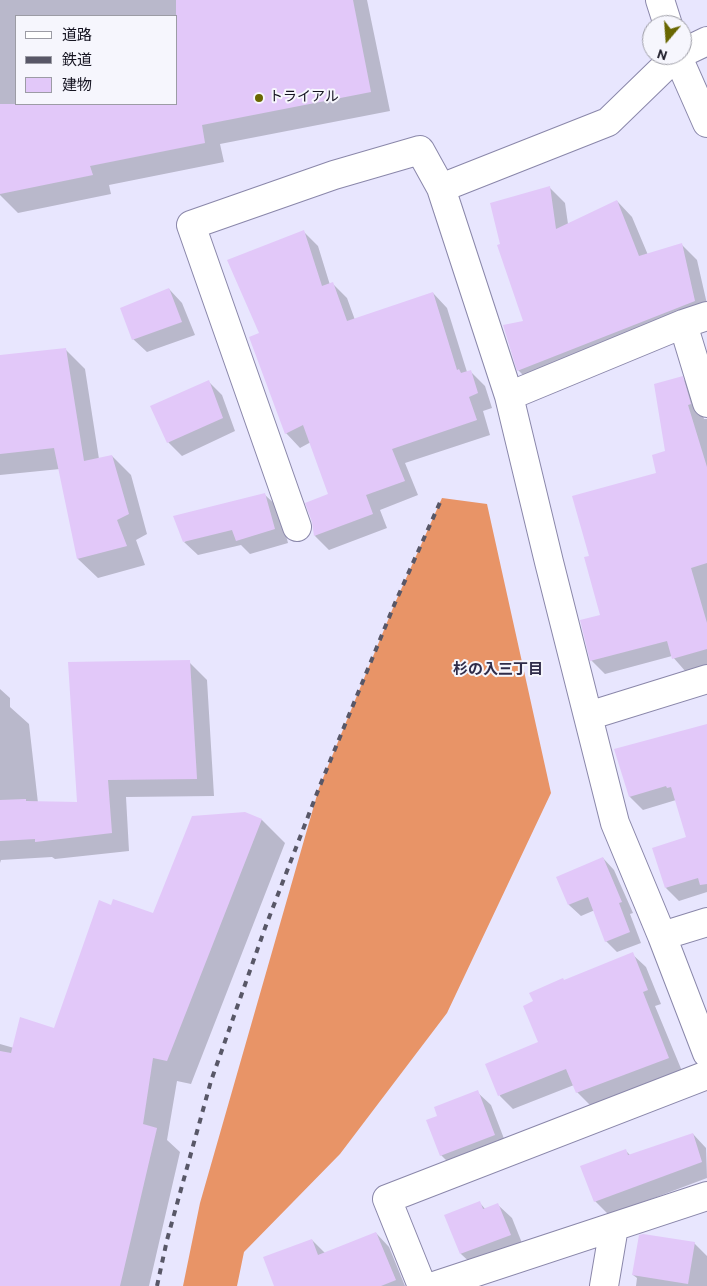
<!DOCTYPE html>
<meta charset="utf-8">
<style>
body{margin:0}
#map{position:relative;width:707px;height:1286px;overflow:hidden;background:#e8e6fe;font-family:Overpass,"Noto Sans JP",sans-serif}
canvas{display:block}
.legend{position:absolute;left:15px;top:15px;width:162px;height:90px;box-sizing:border-box;background:#f6f6fd;border:1px solid #9c9ca5;margin:0;padding:6px 9px;list-style:none;font-size:15px;color:#151421}
.legend li{display:flex;align-items:center;gap:10px;height:25px}
.legend b{width:25px;border:1px solid #9c9ca5}
.north{position:absolute;left:642px;top:15px;width:50px;height:50px;box-sizing:border-box;background:#f6f6fd;border:1px solid #9c9ca5;border-radius:50%;rotate:198deg;font-size:14px;font-weight:700;line-height:20px;text-align:center;color:#151421}
.north::after{content:'';display:block;margin:auto;width:18px;height:22px;background:#696701;clip-path:polygon(50% 0,100% 100%,50% 72%,0 100%)}
</style>
<div id="map">
<canvas width="707" height="1286"></canvas>
<ul class="legend">
<li><b style="height:6px;background:#fff"></b>道路</li>
<li><b style="height:6px;background:#585767"></b>鉄道</li>
<li><b style="height:14px;background:#e2c8f9"></b>建物</li>
</ul>
<div class="north">N</div>
</div>
<script>
const c = document.querySelector('canvas').getContext('2d');
c.lineJoin = 'round';
function fillPath(path, color) {
  c.fillStyle = color;
  c.fill(path, 'evenodd');
}
function toPath(rows) {
  const path = new Path2D();
  for (const r of rows) {
    path.moveTo(r[0], r[1]);
    for (let i = 2; i < r.length; i += 2) path.lineTo(r[i], r[i + 1]);
  }
  return path;
}
function strokePath(path, color, width, dash) {
  c.strokeStyle = color;
  c.lineWidth = width;
  c.lineCap = dash ? 'butt' : 'round';
  c.setLineDash(dash || []);
  c.stroke(path);
}
function label(font, color, halo, rows, align = 'center') {
  c.font = font + ' Overpass,"Noto Sans JP",sans-serif';
  c.lineWidth = 4;
  c.setLineDash([]);
  c.textBaseline = 'middle';
  c.strokeStyle = halo;
  c.fillStyle = color;
  for (const [text, x, y, turn = 0] of rows) {
    c.save();
    c.translate(x, y);
    c.rotate((+turn || 0) * Math.PI / 180);
    c.textAlign = isNaN(turn) ? turn : align;
    if (halo) c.strokeText(text, 0, 0);
    c.fillText(text, 0, 0);
    c.restore();
  }
}
fillPath(toPath([
 [442,498,487,504,551,793,447,1013,340,1154,244,1252,237,1286,183,1286,200,1203,319,788,395,603]
]), '#e89467');
fillPath(toPath([
 [0,0,367,0,390,111,220,144,224,162,109,185,111,194,18,213,0,195],
 [16,16,176,16,176,104,16,104],
 [549,187,565,203,568,224,617,201,632,217,648,255,681,244,697,260,707,304,534,386,518,370,525,322],
 [304,232,318,246,330,285,333,284,347,298,355,320,433,293,447,308,467,372,470,371,485,386,492,408,483,411,490,435,405,463,418,495,380,510,387,528,329,550,315,536,330,495,311,442,300,448,286,433,261,334],
 [169,289,182,303,195,335,147,352,133,339],
 [65,349,85,369,99,459,112,456,131,475,147,534,136,540,145,565,98,578,78,559,60,469,0,475,0,356],
 [682,378,696,391,704,419,707,419,707,665,686,672,672,656,605,674,591,660,601,616,590,557,657,474,667,452],
 [209,382,222,395,235,431,182,456,168,442],
 [265,495,279,508,288,543,250,554,241,545,198,555,184,542],
 [189,662,207,680,214,796,126,797,129,851,55,859,52,857,1,860,0,863,0,689,10,698,10,707,29,724,38,803,79,803],
 [707,725,707,892,679,901,666,888,687,838,676,800,643,810,630,797,616,750],
 [245,814,262,820,285,843,191,1084,177,1081,167,1140,180,1152,149,1286,0,1286,0,1044,14,1048,55,1030,112,907,153,915],
 [603,858,614,870,633,913,630,914,641,943,617,952,606,941,595,910,581,916,569,905,558,877],
 [632,954,646,967,661,1004,655,1006,682,1071,591,1106,577,1092,574,1085,513,1109,500,1096,487,1064,540,1043,564,981],
 [477,1092,491,1105,508,1149,455,1169,441,1155,439,1117],
 [693,1134,706,1148,707,1178,609,1215,595,1201,625,1150,631,1156],
 [480,1203,486,1210,498,1205,512,1218,524,1248,475,1267,461,1254,446,1216],
 [376,1233,389,1247,405,1286,275,1286,312,1240,325,1253],
 [694,1243,707,1256,707,1286,636,1286,637,1278,633,1275]
]), '#0003');
fillPath(toPath([
 [176,0,353,0,371,92,202,125,205,143,90,166,93,175,0,194,0,104,176,104],
 [550,186,556,229,617,200,639,256,682,243,695,301,517,371,503,325,523,321,497,245,500,244,490,203],
 [304,230,322,286,333,282,347,321,433,292,457,370,459,369,461,373,471,370,478,393,469,397,477,420,392,449,405,481,366,495,373,514,314,536,312,522,305,503,328,494,303,425,285,434,249,337,259,333,227,260],
 [169,288,182,322,132,340,120,308],
 [66,348,84,461,112,455,129,514,117,520,127,546,77,559,54,448,0,454,0,355],
 [683,376,691,404,688,405,707,467,707,563,691,568,707,623,707,649,672,659,667,641,590,661,580,620,600,615,584,557,589,556,572,496,656,473,652,455,665,451,654,384],
 [209,380,223,418,167,443,150,406],
 [265,493,275,529,236,541,232,530,183,542,173,516],
 [190,660,197,779,108,780,112,833,35,842,35,839,0,841,0,800,26,799,26,801,77,802,68,662],
 [707,724,707,884,700,885,698,878,665,888,652,848,686,837,671,787,667,788,666,786,629,797,614,749],
 [245,812,262,819,167,1061,153,1058,143,1124,157,1128,120,1286,0,1286,0,1051,11,1053,20,1017,54,1028,99,900,111,905,113,899,153,913,192,816],
 [603,857,622,902,619,903,630,932,605,942,588,897,568,905,556,877],
 [633,952,648,990,643,992,669,1058,576,1093,566,1069,498,1096,485,1064,538,1042,523,1006,533,1001,529,993,563,978,564,980],
 [478,1090,495,1135,440,1156,426,1120,437,1116,434,1107],
 [693,1133,702,1162,594,1202,580,1166,626,1149,628,1155],
 [480,1201,483,1209,498,1203,511,1235,460,1254,444,1215],
 [376,1232,396,1280,381,1286,274,1286,263,1257,312,1239,318,1255],
 [643,1234,695,1242,688,1284,632,1275,639,1235]
]), '#e2c8f9');
const minor = toPath([
 [707,123,677,55,608,122,441,188,509,396,549,562,615,823,662,936,707,1053],
 [683,324,707,403],
 [509,396,683,324,707,316],
 [297,527,191,225,334,175,420,150,441,188],
 [588,716,707,679],
 [662,936,707,922],
 [422,1286,387,1199,707,1075],
 [434,1286,707,1196],
 [604,1286,614,1227]
]);
const tertiary = toPath([
 [660,0,668,25],
 [682,53,707,41]
]);
strokePath(minor, '#8a87aa', 30);
strokePath(tertiary, '#8a87aa', 30);
strokePath(minor, '#fff', 28);
strokePath(tertiary, '#fff', 28);
strokePath(toPath([
 [157,1286,167,1240,211,1081,265,928,319,788,395,603,442,498]
]), '#585767', 4, [6, 6]);
for (const [x, y, r, color] of [
 [259,98,5,"#696701"]
]) {
  const dot = new Path2D();
  dot.arc(x, y, r, 0, 2 * Math.PI);
  c.fillStyle = color;
  c.fill(dot);
  strokePath(dot, '#f6f6fd', 2);
}
label('14px', '#151421', '#f6f6fd', [
 ["トライアル",269,98]
], 'left');
label('bold 15px', '#2f2c49', '#f6f6fd', [
 ["杉の入三丁目",498,671]
]);
</script>
